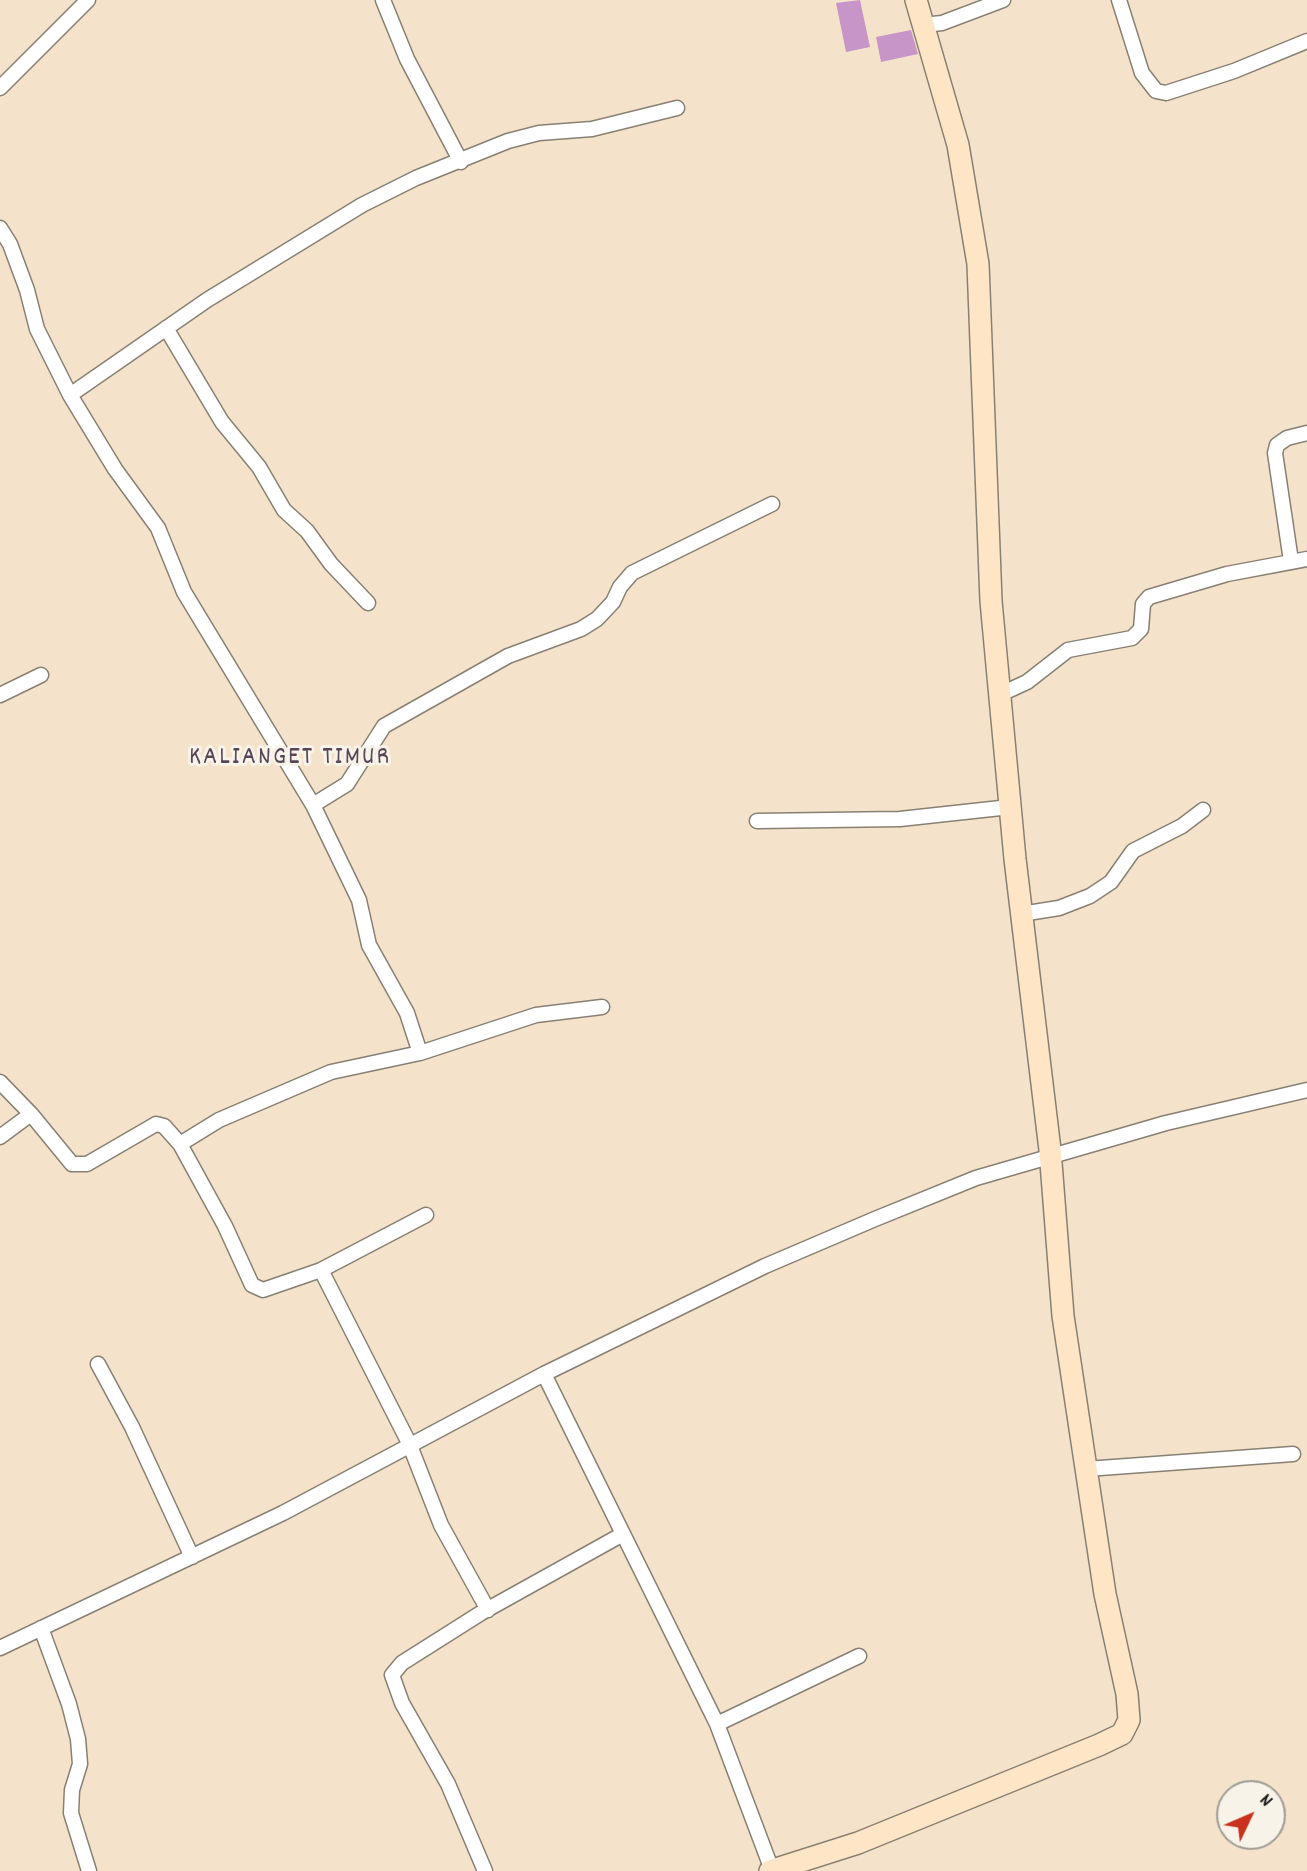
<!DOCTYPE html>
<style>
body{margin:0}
#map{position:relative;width:1307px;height:1871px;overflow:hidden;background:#f4e3ca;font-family:Dekko,sans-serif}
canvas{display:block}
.north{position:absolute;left:1216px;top:1780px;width:70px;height:70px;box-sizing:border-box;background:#f7f3e8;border:2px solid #9f9d96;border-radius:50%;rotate:46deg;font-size:19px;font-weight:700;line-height:28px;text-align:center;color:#1c1c1c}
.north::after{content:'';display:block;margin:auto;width:24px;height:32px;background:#c8321e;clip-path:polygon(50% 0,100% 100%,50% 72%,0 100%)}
</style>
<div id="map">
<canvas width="1307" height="1871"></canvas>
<div class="north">N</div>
</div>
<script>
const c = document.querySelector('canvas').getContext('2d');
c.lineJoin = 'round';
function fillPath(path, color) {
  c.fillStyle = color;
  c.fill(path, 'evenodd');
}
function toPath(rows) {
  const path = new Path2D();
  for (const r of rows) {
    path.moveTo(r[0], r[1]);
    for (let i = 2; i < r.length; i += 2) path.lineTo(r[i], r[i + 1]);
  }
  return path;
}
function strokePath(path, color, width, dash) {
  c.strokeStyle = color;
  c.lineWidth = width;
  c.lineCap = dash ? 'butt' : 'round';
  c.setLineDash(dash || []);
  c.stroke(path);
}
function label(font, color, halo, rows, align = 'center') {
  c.font = font + ' Dekko,sans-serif';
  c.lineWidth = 6;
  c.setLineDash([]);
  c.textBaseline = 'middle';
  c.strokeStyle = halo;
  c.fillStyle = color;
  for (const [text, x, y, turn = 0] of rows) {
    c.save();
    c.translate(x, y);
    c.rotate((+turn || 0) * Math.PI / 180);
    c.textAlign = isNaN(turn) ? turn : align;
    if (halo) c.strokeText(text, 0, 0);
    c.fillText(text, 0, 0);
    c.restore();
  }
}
fillPath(toPath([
 [860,0,870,47,846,52,836,3],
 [911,30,918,54,881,62,876,37]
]), '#c795c7');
const minor = toPath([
 [383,0,407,59,461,162],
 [1119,0,1142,73,1156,91,1166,93,1234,71,1307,41],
 [923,25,942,23,1003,0],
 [0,88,88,0],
 [0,228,10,244,27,290,37,329,70,395,115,469,158,528,184,592,313,805,359,900,369,945,407,1013,420,1053,331,1072,219,1120,180,1144,225,1226,252,1285,263,1290,321,1270,426,1215],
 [166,328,222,422,259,467,284,510,307,531,331,564,368,603],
 [70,395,207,300,362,205,416,178,508,141,539,133,592,129,677,108],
 [1291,561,1275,453,1277,445,1287,438,1307,433],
 [1001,694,1027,682,1068,650,1132,638,1141,629,1143,604,1149,597,1227,574,1307,559],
 [0,695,41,675],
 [313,805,347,784,384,726,508,656,581,629,597,619,613,602,620,587,632,573,772,504],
 [757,821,900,819,1010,807],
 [1021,914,1059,908,1090,896,1111,882,1133,851,1182,826,1203,810],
 [420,1053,536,1015,602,1007],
 [0,1082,31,1114,72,1164,87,1164,156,1124,164,1126,180,1144],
 [0,1137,31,1114],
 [321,1270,409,1443,441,1525,488,1610],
 [98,1364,132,1427,192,1557],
 [544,1374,717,1724,772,1870],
 [1086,1469,1293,1454],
 [41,1628,69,1704,78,1739,80,1764,72,1790,71,1813,89,1871],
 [0,1648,283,1513,544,1374,765,1266,875,1219,976,1178,1166,1123,1307,1090],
 [717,1724,859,1656],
 [485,1871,448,1784,402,1703,392,1675,402,1663,481,1613,623,1534]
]);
const secondary = toPath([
 [770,1871,858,1843,1099,1745,1122,1734,1129,1720,1127,1694,1105,1594,1063,1316,1050,1150,1015,859,991,601,978,264,958,145,916,0]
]);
strokePath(minor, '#888073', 17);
strokePath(secondary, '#888073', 24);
strokePath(minor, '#fff', 14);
strokePath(secondary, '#fde5c5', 21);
c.letterSpacing = '2px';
label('26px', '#584658', '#f7f3e8', [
 ["KALIANGET TIMUR",290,759]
]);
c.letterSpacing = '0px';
</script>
